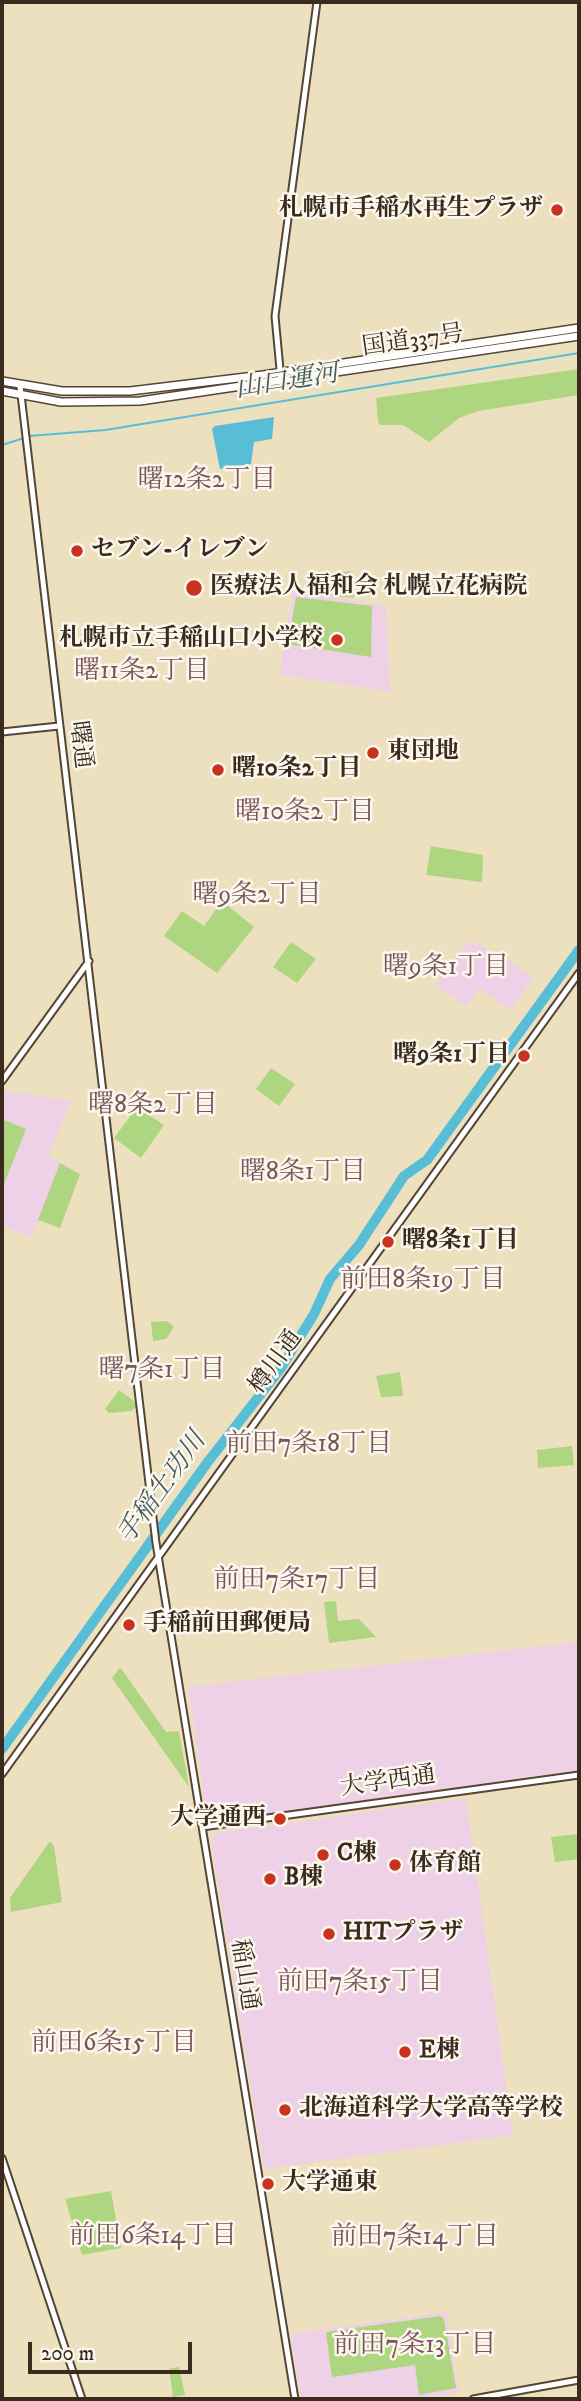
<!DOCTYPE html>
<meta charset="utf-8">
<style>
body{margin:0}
#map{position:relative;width:581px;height:2401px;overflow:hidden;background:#ede0be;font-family:"IM FELL DW Pica",serif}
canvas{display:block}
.frame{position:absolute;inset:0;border:4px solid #3b2a1e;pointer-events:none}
.scale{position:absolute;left:28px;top:2342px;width:164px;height:32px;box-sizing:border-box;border:4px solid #3b2a1e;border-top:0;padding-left:9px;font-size:21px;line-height:24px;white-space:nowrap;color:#3b2a1e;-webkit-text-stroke:5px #fbf7ec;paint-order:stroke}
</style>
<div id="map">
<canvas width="581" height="2401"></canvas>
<div class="frame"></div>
<div class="scale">200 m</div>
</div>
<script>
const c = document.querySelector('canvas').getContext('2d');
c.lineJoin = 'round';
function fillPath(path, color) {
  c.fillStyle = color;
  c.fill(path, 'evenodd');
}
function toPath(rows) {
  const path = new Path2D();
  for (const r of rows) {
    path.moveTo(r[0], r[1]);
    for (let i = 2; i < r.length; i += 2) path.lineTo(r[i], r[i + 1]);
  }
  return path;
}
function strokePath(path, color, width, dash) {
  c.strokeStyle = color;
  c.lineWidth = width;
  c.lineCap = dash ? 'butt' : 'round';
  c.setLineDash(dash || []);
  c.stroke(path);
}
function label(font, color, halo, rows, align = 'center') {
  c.font = font + ' "IM FELL DW Pica","Noto Serif JP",serif';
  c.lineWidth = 5;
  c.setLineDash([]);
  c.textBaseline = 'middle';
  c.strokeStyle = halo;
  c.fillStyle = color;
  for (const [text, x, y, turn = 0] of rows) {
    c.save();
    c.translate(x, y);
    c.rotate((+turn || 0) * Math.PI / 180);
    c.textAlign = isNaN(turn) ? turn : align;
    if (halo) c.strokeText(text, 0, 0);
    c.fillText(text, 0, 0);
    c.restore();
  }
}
fillPath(toPath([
 [293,591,386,606,390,692,280,674],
 [469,941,475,945,477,942,500,958,502,956,534,978,510,1010,480,988,466,1006,435,985],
 [6,1091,71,1101,48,1156,80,1174,60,1228,39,1220,31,1237,2,1226,2,1096],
 [579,1642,579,1770,214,1821,207,1815,188,1687],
 [466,1798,513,2135,264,2169,211,1840,216,1833],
 [447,2312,458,2392,416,2399,301,2399,290,2334]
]), '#eed0e7');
fillPath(toPath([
 [579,369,579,395,478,411,459,418,429,442,403,425,380,425,378,422,376,398],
 [351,571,354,598,319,594,320,575],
 [296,597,372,606,371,657,288,644],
 [431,846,483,855,482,882,426,875],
 [222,901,254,927,217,973,164,936,182,911,204,926],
 [291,942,316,959,297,983,273,967],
 [271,1068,295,1084,279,1106,256,1089],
 [137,1107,164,1125,141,1158,114,1138],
 [2,1119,26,1129,2,1189],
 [60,1163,80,1174,60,1228,38,1220],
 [167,1321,174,1327,166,1339,153,1341,151,1322],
 [400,1372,403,1396,381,1397,376,1376],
 [119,1390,134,1401,136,1407,131,1411,109,1413,105,1409],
 [572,1446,574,1465,538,1468,537,1450],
 [336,1601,338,1621,359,1619,376,1637,329,1643,324,1602],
 [120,1667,166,1732,179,1731,189,1787,112,1678],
 [579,1834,579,1859,555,1862,551,1837],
 [50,1841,54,1846,62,1902,11,1912,10,1898],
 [111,2191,121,2248,82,2255,65,2199],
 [440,2316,444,2319,456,2388,419,2395,415,2365,332,2377,326,2332],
 [179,2367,185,2395,173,2397,169,2369]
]), '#aed57f');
fillPath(toPath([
 [274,417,272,439,254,442,251,464,220,469,212,429,215,426]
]), '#58bdd6');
strokePath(toPath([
 [29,436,105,430,579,353],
 [2,445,24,438]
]), '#58bdd6', 2);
strokePath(toPath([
 [2,1749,207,1463,281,1368,314,1314,330,1279,359,1245,404,1176,427,1160,579,950]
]), '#58bdd6', 10);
const tertiary = toPath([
 [281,380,275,316,317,2],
 [20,386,156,1543,295,2399],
 [2,732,59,726],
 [2,1081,89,961],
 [2,1774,579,973],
 [202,1827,579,1775],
 [2,2158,82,2399],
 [473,2399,579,2380]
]);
const trunk = toPath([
 [2,381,62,391,130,391,263,375,579,328],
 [2,391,61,402,140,401,579,336]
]);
strokePath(tertiary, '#564536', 9);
strokePath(trunk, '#564536', 10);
strokePath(tertiary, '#fff', 5);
strokePath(trunk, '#fff', 7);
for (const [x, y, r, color] of [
 [557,210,7,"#c8321e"],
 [77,551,7,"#c8321e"],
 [194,588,9,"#c8321e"],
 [337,640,7,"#c8321e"],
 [373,753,7,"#c8321e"],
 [218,770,7,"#c8321e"],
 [524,1056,7,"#c8321e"],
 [388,1242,7,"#c8321e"],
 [129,1625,7,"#c8321e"],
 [280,1819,7,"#c8321e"],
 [323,1855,7,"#c8321e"],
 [395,1865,7,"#c8321e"],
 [270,1879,7,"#c8321e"],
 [329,1934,7,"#c8321e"],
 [405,2052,7,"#c8321e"],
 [285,2110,7,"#c8321e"],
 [268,2184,7,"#c8321e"]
]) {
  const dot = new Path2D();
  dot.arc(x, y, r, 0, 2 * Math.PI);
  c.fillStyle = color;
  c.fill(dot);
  strokePath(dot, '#fbf7ec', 2.5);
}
label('bold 24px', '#3b2a1e', '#fbf7ec', [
 ["札幌市手稲水再生プラザ",543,210,"right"],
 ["セブン-イレブン",91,551],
 ["医療法人福和会 札幌立花病院",210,588],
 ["札幌市立手稲山口小学校",323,640,"right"],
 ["東団地",387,753],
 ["曙10条2丁目",232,770],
 ["曙9条1丁目",510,1056,"right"],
 ["曙8条1丁目",402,1242],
 ["手稲前田郵便局",143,1625],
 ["大学通西",266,1819,"right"],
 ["C棟",337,1855],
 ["体育館",409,1865],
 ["B棟",284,1879],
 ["HITプラザ",343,1934],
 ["E棟",419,2052],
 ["北海道科学大学高等学校",299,2110],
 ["大学通東",282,2184]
], 'left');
label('24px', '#3b2a1e', '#fbf7ec', [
 ["国道337号",413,342,-8],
 ["曙通",79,745,83],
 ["樽川通",277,1363,-54],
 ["大学西通",388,1783,-8],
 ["稲山通",243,1975,81]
]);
label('italic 26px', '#455d5e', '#fbf7ec', [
 ["山口運河",287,383,-9],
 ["手稲土功川",163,1489,-54]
]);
label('26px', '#7a565c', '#fbf7ec', [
 ["曙12条2丁目",207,482],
 ["曙11条2丁目",142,673],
 ["曙10条2丁目",305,814],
 ["曙9条2丁目",257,897],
 ["曙9条1丁目",446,969],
 ["曙8条2丁目",153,1107],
 ["曙8条1丁目",303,1174],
 ["前田8条19丁目",423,1282],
 ["曙7条1丁目",162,1372],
 ["前田7条18丁目",309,1446],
 ["前田7条17丁目",297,1582],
 ["前田7条15丁目",360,1984],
 ["前田6条15丁目",114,2045],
 ["前田6条14丁目",153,2238],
 ["前田7条14丁目",415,2239],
 ["前田7条13丁目",415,2347]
]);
</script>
